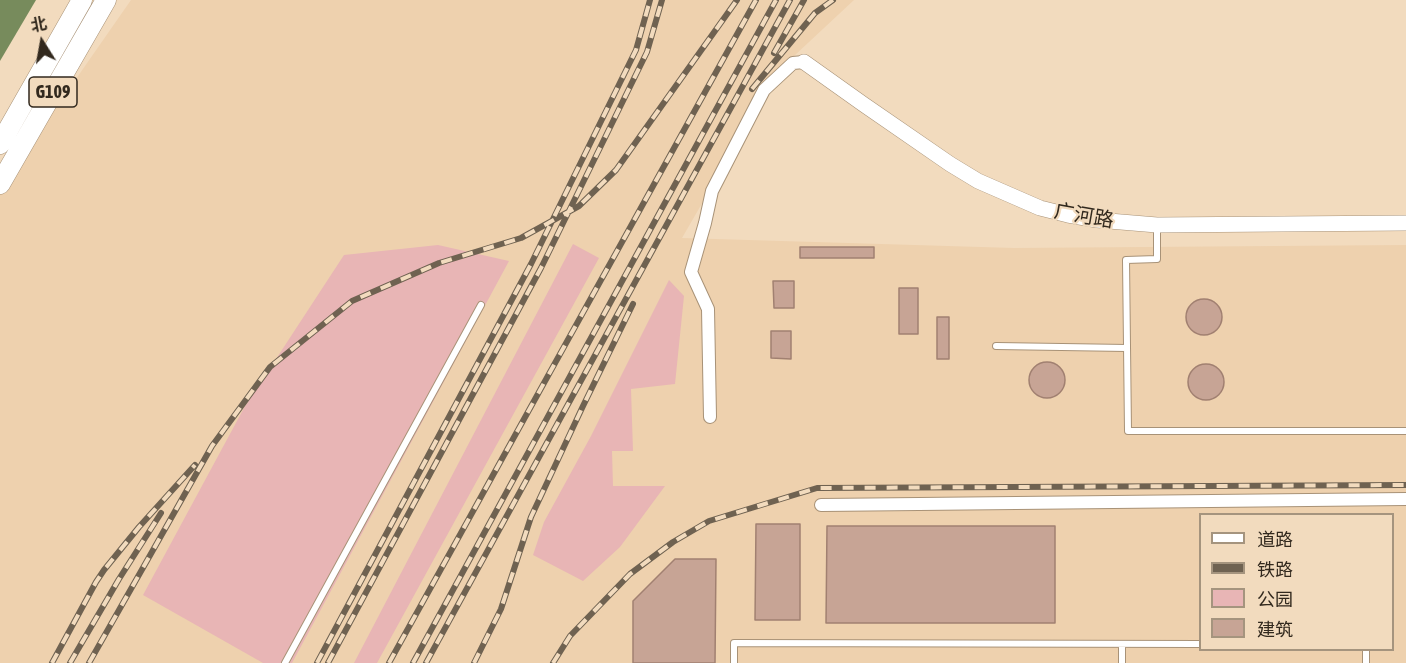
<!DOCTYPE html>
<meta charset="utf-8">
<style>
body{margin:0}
#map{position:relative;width:1406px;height:663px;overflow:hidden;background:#f2dbbe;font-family:"Asap Condensed","Noto Sans SC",sans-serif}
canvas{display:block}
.legend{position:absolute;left:1199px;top:513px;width:195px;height:138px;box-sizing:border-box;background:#f2dbbe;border:2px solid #a5947e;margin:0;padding:8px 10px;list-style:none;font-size:18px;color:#32291e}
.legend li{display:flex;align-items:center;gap:12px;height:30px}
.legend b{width:30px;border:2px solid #a5947e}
.north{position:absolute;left:12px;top:12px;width:60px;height:60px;-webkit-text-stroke:4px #f2dbbe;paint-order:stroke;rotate:349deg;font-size:16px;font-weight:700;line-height:24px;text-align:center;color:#32291e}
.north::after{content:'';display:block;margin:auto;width:21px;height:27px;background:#32291e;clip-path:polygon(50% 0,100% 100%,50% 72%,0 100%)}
</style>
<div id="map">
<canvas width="1406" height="663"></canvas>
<ul class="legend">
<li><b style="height:8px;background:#fff"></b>道路</li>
<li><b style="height:8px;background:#6f6251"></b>铁路</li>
<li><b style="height:16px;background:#e8b5b5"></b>公园</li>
<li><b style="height:16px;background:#c7a495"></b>建筑</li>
</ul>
<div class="north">北</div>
</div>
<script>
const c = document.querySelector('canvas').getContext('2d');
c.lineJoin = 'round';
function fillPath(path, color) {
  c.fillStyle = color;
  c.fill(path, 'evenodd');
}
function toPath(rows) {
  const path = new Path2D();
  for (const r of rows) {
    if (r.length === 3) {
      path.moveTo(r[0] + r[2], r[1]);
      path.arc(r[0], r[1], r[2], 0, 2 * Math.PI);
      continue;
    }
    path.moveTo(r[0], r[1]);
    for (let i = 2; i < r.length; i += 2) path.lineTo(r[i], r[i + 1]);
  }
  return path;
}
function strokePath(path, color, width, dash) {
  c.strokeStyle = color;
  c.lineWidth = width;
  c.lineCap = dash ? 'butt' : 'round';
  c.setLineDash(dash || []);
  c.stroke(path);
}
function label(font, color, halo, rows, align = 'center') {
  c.font = font + ' "Asap Condensed","Noto Sans SC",sans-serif';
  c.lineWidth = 4.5;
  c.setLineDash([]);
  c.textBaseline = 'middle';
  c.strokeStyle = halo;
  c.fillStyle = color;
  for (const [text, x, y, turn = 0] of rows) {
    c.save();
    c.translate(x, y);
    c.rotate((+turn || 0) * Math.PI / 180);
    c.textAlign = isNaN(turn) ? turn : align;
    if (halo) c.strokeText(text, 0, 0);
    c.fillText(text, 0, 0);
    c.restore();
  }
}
fillPath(toPath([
 [131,0,854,0,779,70,682,238,1014,248,1406,245,1406,663,0,663,0,188],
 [1200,514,1392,514,1392,650,1200,650]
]), '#eed1ae');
fillPath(toPath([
 [573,244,599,258,377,663,354,663],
 [438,245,509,261,292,663,263,663,143,595,244,408,344,255],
 [669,280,684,296,675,384,631,389,633,451,612,451,613,486,665,486,620,547,583,581,533,555,544,522,591,436]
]), '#e8b5b5');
fillPath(toPath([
 [0,0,36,0,0,61]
]), '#778b5c');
const building = toPath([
 [800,247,874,247,874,258,800,258,800,247],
 [773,281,794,281,794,308,774,308,773,281],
 [899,288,918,288,918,334,899,334,899,288],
 [1204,317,18],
 [937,317,949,317,949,359,937,359,937,317],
 [771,331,791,331,791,359,771,358,771,331],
 [1047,380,18],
 [1206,382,18],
 [756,524,800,524,800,620,755,620,756,524],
 [827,526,1055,526,1055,623,826,623,827,526],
 [675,559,716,559,715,663,633,663,633,601,675,559]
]);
fillPath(building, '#c7a495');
strokePath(building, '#a18071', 1.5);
const service = toPath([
 [1157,226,1157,259,1126,260,1128,431,1406,431],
 [996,346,1127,348],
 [1122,644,1122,663],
 [1366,650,1366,663],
 [285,663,481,305],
 [734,663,734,643,1200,644]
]);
const minor = toPath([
 [710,417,708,309,691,272,705,223,712,191,764,90,793,63,804,62],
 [821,505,1406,499]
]);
const tertiary = toPath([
 [804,62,863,104,950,164,978,181,1040,208,1068,215,1097,220,1157,225,1406,223]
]);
const trunk = toPath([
 [0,144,82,0],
 [0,184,106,0]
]);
strokePath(service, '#a89277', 8);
strokePath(minor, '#a89277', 14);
strokePath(tertiary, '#a89277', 16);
strokePath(trunk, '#a89277', 21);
strokePath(service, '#fff', 6);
strokePath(minor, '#fff', 12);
strokePath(tertiary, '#fff', 15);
strokePath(trunk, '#fff', 20);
const rail = toPath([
 [774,53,804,0],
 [752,89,815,13,833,0],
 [52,663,96,582,104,570,139,527,195,465],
 [70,663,119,579,161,513],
 [89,663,212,446,270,367,352,301,439,263,521,238,579,206,616,170,737,0],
 [317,663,531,264,636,50,650,0],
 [328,663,541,268,647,52,662,0],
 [389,663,756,0],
 [413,663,776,0],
 [426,663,790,0],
 [474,663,501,609,531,517,583,406,633,304],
 [553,663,570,636,630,574,673,542,709,521,817,488,1406,485]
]);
strokePath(rail, '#6f6251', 6);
strokePath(rail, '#f2dbbe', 4, [11]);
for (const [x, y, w] of [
 [53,92,48]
]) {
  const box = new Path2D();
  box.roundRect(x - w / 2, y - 15, w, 30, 4.5);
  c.fillStyle = '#f2dbbe';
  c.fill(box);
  strokePath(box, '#32291e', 1.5);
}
label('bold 18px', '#32291e', null, [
 ["G109",53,92]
]);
label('20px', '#32291e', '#f2dbbe', [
 ["广河路",1084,216,10]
]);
</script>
